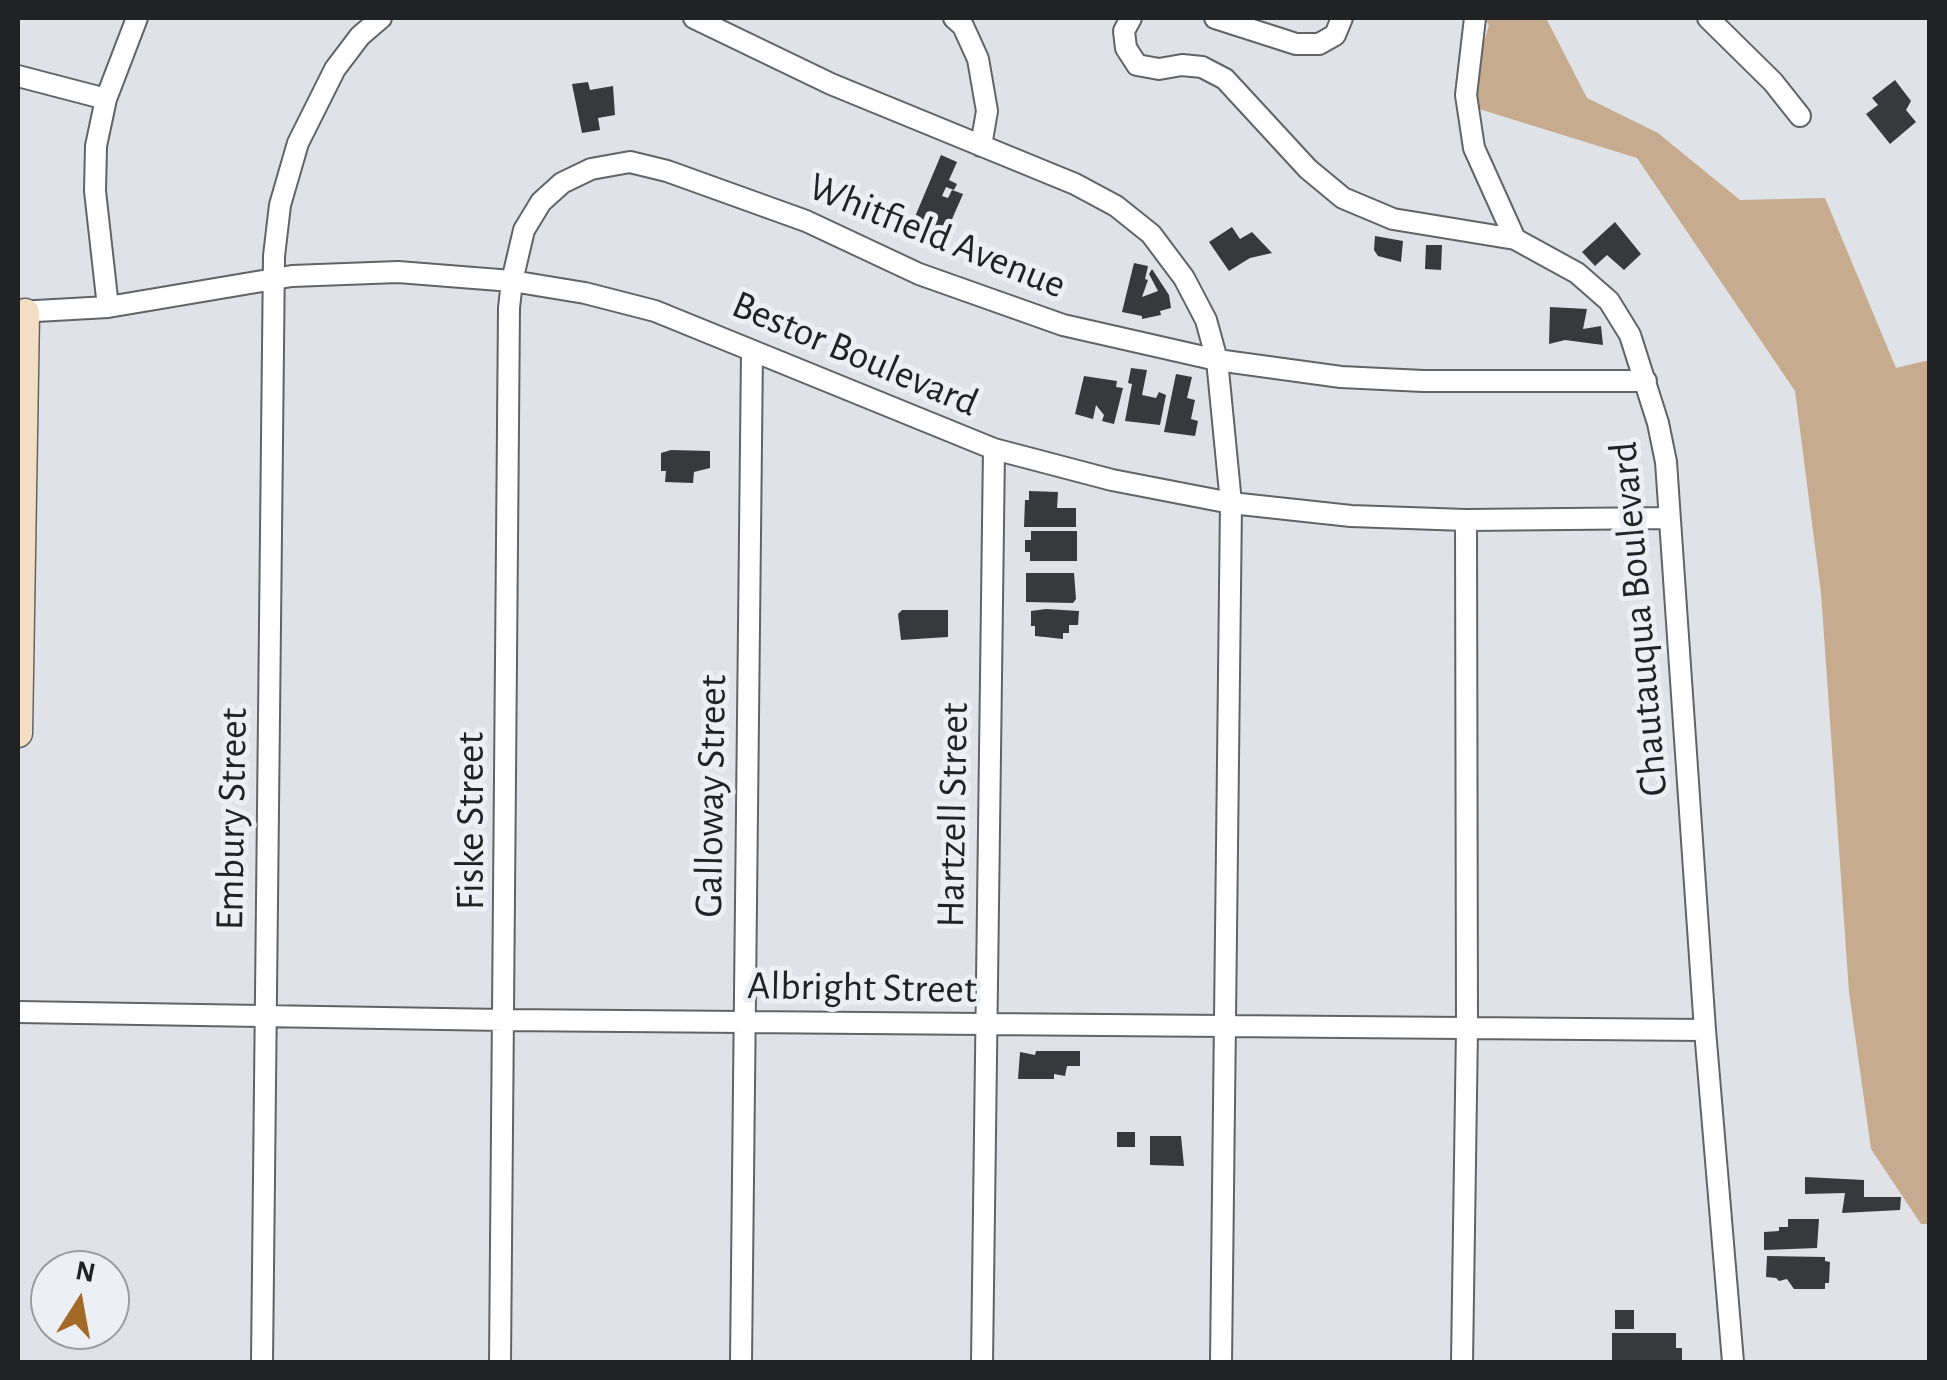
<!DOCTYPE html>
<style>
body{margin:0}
#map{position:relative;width:1947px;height:1380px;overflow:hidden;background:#dfe2e6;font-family:"Alegreya Sans",sans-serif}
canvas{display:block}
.frame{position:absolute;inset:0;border:20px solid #212223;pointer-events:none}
.north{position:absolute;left:30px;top:1250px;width:100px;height:100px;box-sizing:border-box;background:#eceff3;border:2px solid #9b9da0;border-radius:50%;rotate:11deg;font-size:28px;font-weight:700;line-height:40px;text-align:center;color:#212223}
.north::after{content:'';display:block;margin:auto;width:35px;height:45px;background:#a26a26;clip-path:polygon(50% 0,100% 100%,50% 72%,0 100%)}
</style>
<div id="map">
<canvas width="1947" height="1380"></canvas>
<div class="frame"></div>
<div class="north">N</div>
</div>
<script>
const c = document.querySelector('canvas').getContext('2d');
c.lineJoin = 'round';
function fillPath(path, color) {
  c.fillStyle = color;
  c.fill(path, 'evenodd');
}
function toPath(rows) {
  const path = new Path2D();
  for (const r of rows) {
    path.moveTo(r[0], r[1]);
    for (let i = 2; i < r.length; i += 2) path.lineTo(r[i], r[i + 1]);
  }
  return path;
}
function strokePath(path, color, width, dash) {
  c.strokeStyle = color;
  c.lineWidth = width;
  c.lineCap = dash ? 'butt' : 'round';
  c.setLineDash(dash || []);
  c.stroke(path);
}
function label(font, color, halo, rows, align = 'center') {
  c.font = font + ' "Alegreya Sans",sans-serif';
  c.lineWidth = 10;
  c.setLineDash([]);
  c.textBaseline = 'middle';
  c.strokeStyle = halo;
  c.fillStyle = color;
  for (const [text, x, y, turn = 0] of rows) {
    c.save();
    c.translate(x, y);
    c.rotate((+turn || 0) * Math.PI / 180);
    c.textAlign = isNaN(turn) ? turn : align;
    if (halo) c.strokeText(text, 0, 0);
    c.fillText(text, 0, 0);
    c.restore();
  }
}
fillPath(toPath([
 [1484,18,1546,18,1587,98,1658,133,1740,200,1825,198,1896,368,1929,360,1929,1224,1921,1224,1871,1149,1849,992,1821,593,1795,391,1637,158,1476,108,1475,73,1489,25]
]), '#c7ab8e');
fillPath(toPath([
 [1895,80,1911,101,1906,110,1916,122,1890,144,1866,114,1878,105,1872,98],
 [588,82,590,90,613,86,615,115,598,118,600,130,582,133,572,84],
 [941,155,957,162,949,180,957,184,954,190,946,187,942,196,948,198,952,190,963,194,946,233,914,219],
 [1615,222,1641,254,1624,270,1607,255,1595,266,1582,252],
 [1232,227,1240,239,1252,232,1272,253,1250,258,1229,271,1209,242],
 [1375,236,1403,241,1401,262,1378,256,1374,250],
 [1426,245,1442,245,1441,270,1425,269],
 [1134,263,1148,266,1145,279,1148,280,1142,297,1158,291,1149,274,1152,269,1169,295,1171,308,1160,311,1161,315,1142,319,1142,316,1122,312],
 [1550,307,1587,309,1583,329,1601,326,1603,345,1565,340,1549,344],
 [1131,368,1147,370,1142,395,1156,398,1159,392,1166,395,1160,425,1125,421,1132,384,1128,383],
 [1176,374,1192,377,1187,398,1195,400,1191,419,1198,421,1195,436,1164,432],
 [1084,376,1117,381,1116,387,1123,388,1114,424,1102,421,1104,415,1096,405,1093,419,1075,414],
 [671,450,710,451,710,468,694,472,693,483,665,482,666,471,661,471,661,453],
 [1029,491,1058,492,1057,508,1076,508,1076,527,1024,527,1025,500,1029,500],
 [1031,531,1077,531,1077,561,1030,561,1030,552,1025,552,1025,540,1031,540],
 [1026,573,1074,573,1076,599,1073,603,1026,602],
 [1046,609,1079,611,1078,625,1069,625,1069,633,1063,633,1063,639,1035,636,1035,626,1031,626,1031,611],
 [902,610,948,610,948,637,901,640,898,614],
 [1036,1051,1080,1051,1080,1066,1067,1066,1065,1076,1054,1074,1054,1079,1018,1079,1020,1052,1035,1055],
 [1117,1132,1135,1132,1135,1147,1117,1147],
 [1150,1136,1181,1136,1184,1166,1150,1165],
 [1805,1177,1864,1180,1864,1197,1901,1197,1900,1210,1842,1213,1845,1193,1805,1194],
 [1788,1219,1819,1219,1817,1248,1764,1250,1764,1232,1779,1231,1779,1227,1788,1227],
 [1767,1256,1825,1257,1825,1261,1830,1262,1829,1283,1825,1283,1825,1289,1794,1289,1787,1279,1779,1281,1776,1278,1766,1277],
 [1615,1310,1634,1310,1634,1329,1615,1329],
 [1612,1333,1676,1333,1676,1348,1682,1348,1682,1362,1612,1362]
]), '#373a3d');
const street = toPath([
 [694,18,831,84,1075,184,1116,206,1151,234,1184,278,1206,320,1217,360,1231,503,1221,1362],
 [954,18,963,26,978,59,987,111,981,146],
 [1131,18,1124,31,1126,48,1137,65,1159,69,1182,65,1202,67,1225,79,1308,169,1343,198,1393,219,1515,239,1577,273,1609,301,1630,335,1658,423,1666,462,1705,1030,1733,1362],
 [1215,18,1296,44,1319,44,1335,35,1342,18],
 [1475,18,1466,95,1474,148,1515,239],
 [1708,18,1773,82,1800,116],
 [18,76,106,99],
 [108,307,95,191,96,146,106,99,137,18],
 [18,312,108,307,292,276,398,272,512,281,585,293,655,311,994,449,1112,480,1231,503,1351,516,1466,520,1668,518],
 [18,1012,504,1020,1705,1030],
 [262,1362,274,256,280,205,298,143,335,69,360,36,381,18],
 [500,1362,509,308,512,281,524,230,541,202,562,183,591,169,630,162,667,171,806,221,919,274,1063,325,1217,360,1341,377,1423,381,1646,381],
 [741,1362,752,351],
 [982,1362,994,449],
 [1462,1362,1467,1028,1466,520]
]);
const secondary = toPath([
 [18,733,25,313]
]);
strokePath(street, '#616367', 24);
strokePath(secondary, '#616367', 31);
strokePath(street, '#fff', 20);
strokePath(secondary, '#f3dec4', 28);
label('40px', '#212223', '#eceff3', [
 ["Whitfield Avenue",937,236,22],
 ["Bestor Boulevard",855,354,23],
 ["Chautauqua Boulevard",1639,619,-95],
 ["Galloway Street",711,796,-89],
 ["Hartzell Street",953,815,-89],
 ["Embury Street",232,819,-89],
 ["Fiske Street",471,821,-90],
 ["Albright Street",862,988,1]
]);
</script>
